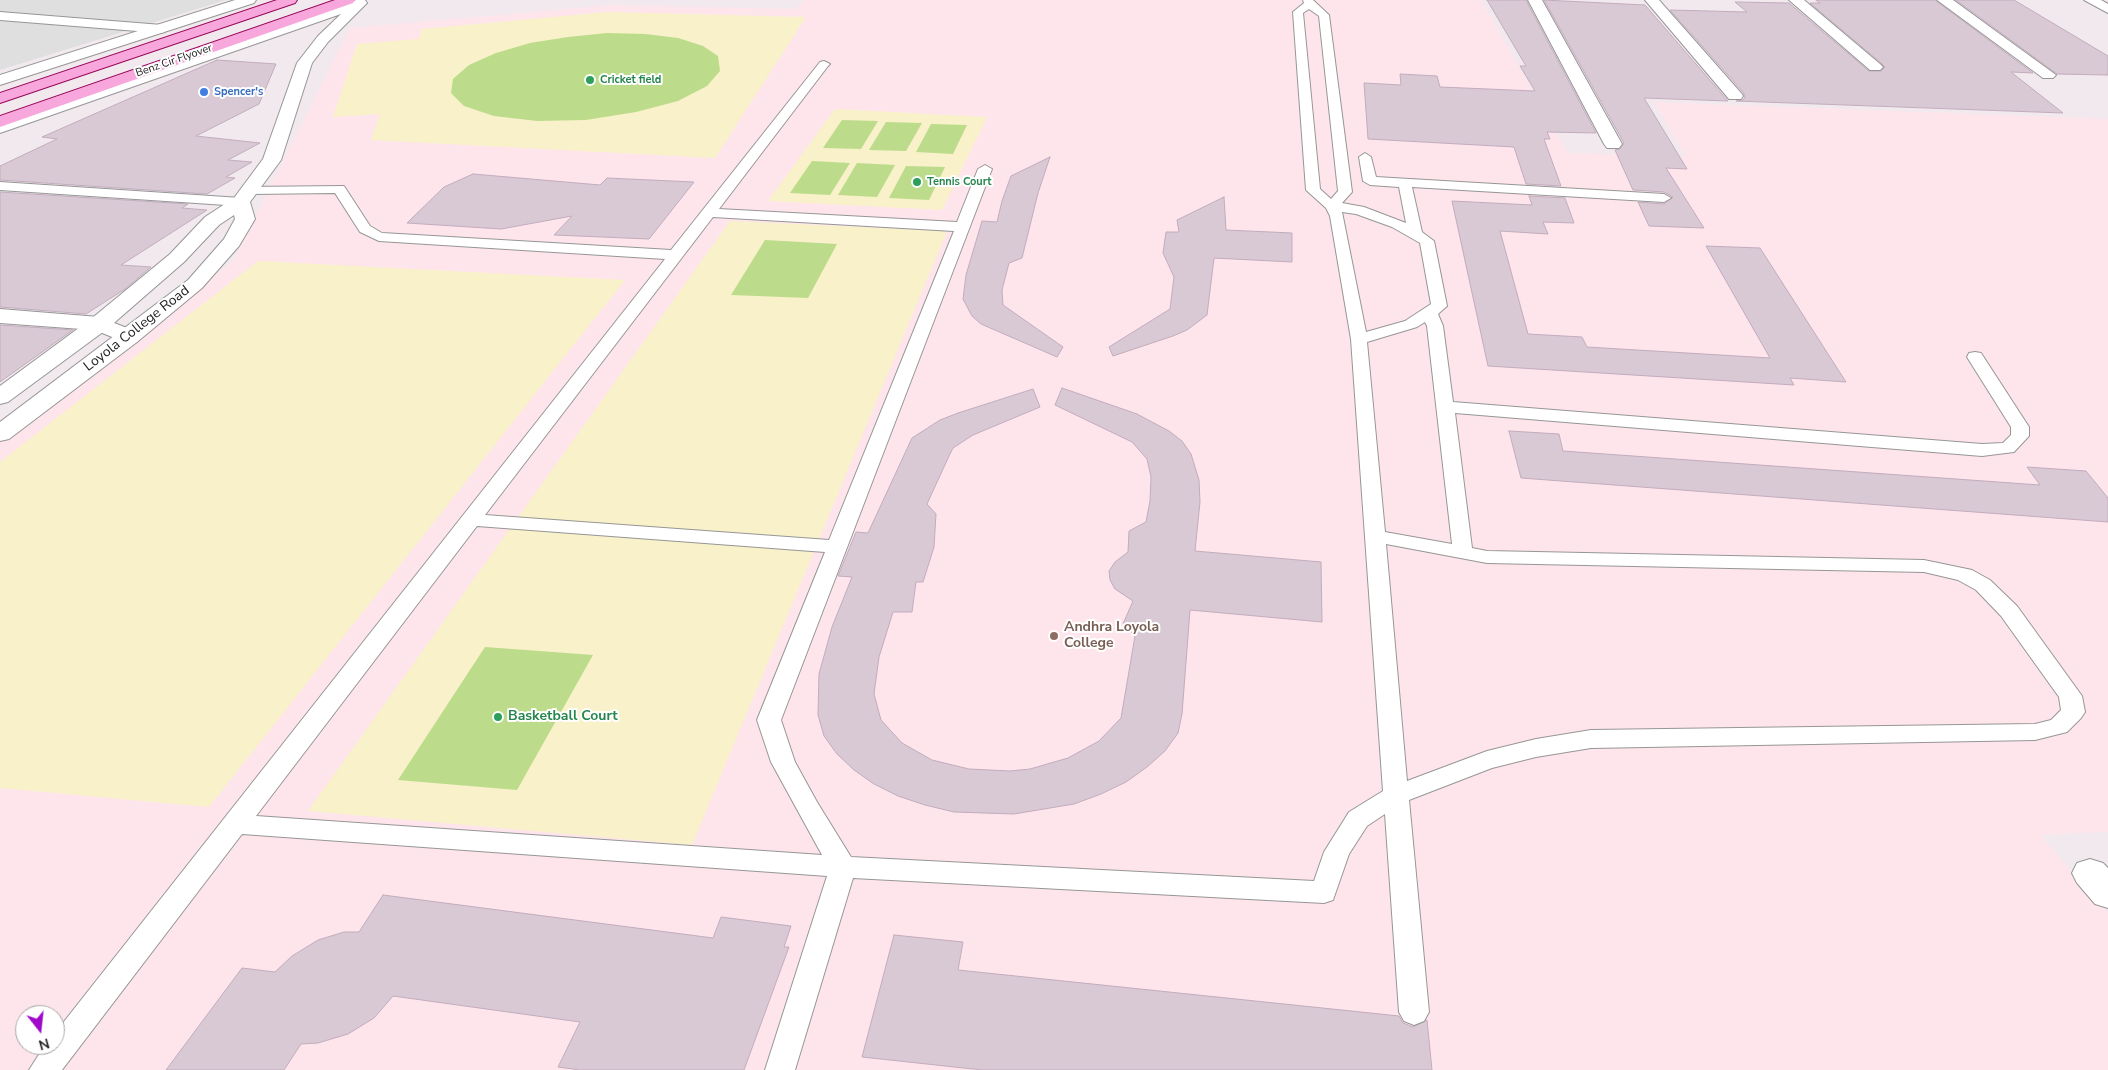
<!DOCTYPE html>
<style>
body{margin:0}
#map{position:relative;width:2108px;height:1070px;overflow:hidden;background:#f1e9ee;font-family:"Nunito Sans",sans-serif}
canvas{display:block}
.north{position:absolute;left:15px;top:1005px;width:50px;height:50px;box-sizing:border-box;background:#fff;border:1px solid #a7a7a7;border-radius:50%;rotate:164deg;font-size:14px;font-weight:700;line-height:20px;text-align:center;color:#222}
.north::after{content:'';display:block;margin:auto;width:18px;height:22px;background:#a009ca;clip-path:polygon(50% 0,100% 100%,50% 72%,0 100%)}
</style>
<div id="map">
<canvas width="2108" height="1070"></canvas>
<div class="north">N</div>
</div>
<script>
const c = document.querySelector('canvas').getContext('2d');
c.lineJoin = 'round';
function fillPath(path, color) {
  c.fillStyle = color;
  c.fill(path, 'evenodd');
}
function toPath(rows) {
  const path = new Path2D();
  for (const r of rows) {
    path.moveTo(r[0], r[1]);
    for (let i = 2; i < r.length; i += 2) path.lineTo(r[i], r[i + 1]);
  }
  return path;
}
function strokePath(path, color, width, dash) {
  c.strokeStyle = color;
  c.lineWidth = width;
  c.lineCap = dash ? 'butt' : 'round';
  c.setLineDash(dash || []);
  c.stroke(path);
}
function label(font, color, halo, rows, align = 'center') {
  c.font = font + ' "Nunito Sans",sans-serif';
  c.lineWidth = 4;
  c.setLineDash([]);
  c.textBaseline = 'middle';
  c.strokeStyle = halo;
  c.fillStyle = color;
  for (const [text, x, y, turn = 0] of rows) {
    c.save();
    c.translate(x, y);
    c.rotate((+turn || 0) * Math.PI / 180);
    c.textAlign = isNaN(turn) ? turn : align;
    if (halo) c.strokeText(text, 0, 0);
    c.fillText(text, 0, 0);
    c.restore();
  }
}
fillPath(toPath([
 [0,0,226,0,0,70]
]), '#dfdfe0');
fillPath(toPath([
 [804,0,1481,0,1568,153,1685,156,1654,102,2108,119,2108,832,2040,835,2108,913,2108,1070,0,1070,0,440,233,261,350,28,610,5,796,9],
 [25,1015,55,1015,55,1045,25,1045]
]), '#fee5eb');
fillPath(toPath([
 [608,12,806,17,715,158,371,140,380,114,333,117,357,44,419,39,422,29],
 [835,109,987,117,942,210,768,201],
 [730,221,947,231,692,845,308,811],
 [258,261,625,280,209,807,0,788,0,462]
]), '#f8f1c9');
fillPath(toPath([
 [607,33,645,34,678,38,703,46,718,56,720,71,707,86,678,101,636,112,586,120,537,121,494,116,464,106,451,93,453,79,469,65,496,53,530,43,568,37],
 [842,120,878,121,861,149,823,148],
 [886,122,922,123,906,151,869,150],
 [931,124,967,125,953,154,916,152],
 [812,161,850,163,830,195,790,193],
 [857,163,895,165,877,197,838,195],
 [906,166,945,167,929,200,889,198],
 [765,240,837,244,808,298,731,295],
 [485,647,593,655,517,790,398,780]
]), '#bcdc8b');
const building = toPath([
 [1487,0,1526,0,1596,133,1547,132,1550,139,1544,139,1561,186,1526,184,1514,147,1368,139,1364,83,1401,85,1400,74,1437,76,1440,87,1535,91,1520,66,1526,66,1487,0],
 [1544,0,1645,5,1728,101,1644,98,1687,169,1666,168,1704,228,1649,226,1638,202,1664,204,1673,197,1664,192,1633,190,1615,150,1620,149,1624,143,1544,0],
 [1816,0,1935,0,2033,73,2011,72,2063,113,1736,101,1743,100,1745,97,1743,92,1670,10,1747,12,1735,2,1789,3,1869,71,1881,71,1885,67,1881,63,1810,3,1820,3,1816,0],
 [1956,0,2014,0,2108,56,2108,75,2057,74,1956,0],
 [217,60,276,64,259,104,196,136,260,143,228,160,252,162,226,177,235,178,207,194,0,180,0,166,57,139,42,137,217,60],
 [1050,157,1038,193,1022,258,1009,263,1002,290,1003,305,1063,347,1057,357,981,324,972,316,963,299,966,275,982,221,997,222,1002,201,1011,176,1050,157],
 [473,174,600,185,607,178,694,182,649,239,554,235,572,216,501,229,407,223,444,187,473,174],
 [0,192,188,204,182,208,207,210,121,265,151,267,125,289,86,314,0,307,0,192],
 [1529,196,1565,198,1574,223,1543,222,1548,234,1500,231,1528,334,1582,337,1587,347,1770,358,1706,246,1760,248,1846,382,1790,378,1794,385,1488,366,1452,201,1532,205,1529,196],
 [1224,197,1226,230,1292,233,1292,262,1214,258,1207,315,1187,330,1173,336,1113,356,1109,347,1170,309,1174,277,1163,253,1166,232,1179,232,1177,220,1224,197],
 [0,325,73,330,0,382,0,325],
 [1062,388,1137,414,1169,431,1182,441,1191,454,1199,480,1200,502,1195,551,1321,562,1322,622,1190,610,1182,714,1178,733,1165,751,1147,767,1126,782,1101,794,1074,804,1014,814,954,812,925,805,898,796,874,784,854,770,837,754,824,736,818,715,819,674,832,627,852,577,838,576,856,532,868,533,912,438,940,420,958,413,1033,389,1040,407,973,435,953,448,949,456,927,504,936,514,934,547,923,582,916,582,912,612,893,612,879,657,874,694,881,720,902,743,932,760,969,769,1010,771,1030,769,1068,758,1099,741,1121,718,1135,636,1123,624,1133,601,1115,589,1110,580,1109,571,1115,562,1128,552,1129,531,1146,522,1150,501,1151,477,1147,459,1132,442,1055,405,1062,388],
 [1509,431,1559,434,1563,451,2040,485,2027,467,2086,471,2108,498,2108,522,1521,478,1509,431],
 [383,895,713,938,721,917,791,926,784,947,789,947,744,1070,580,1070,558,1067,580,1022,393,996,374,1018,348,1034,318,1043,301,1044,284,1070,166,1070,242,968,275,972,292,956,318,940,344,932,359,932,383,895],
 [894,935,963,942,958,970,1399,1016,1403,1023,1413,1027,1427,1020,1432,1070,982,1070,862,1057,894,935]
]);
fillPath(building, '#d8c9d5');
strokePath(building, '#c3acbd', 1);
const service = toPath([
 [1303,0,1313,0,1329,15,1352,192,1342,203,1364,207,1406,223,1399,187,1370,185,1363,181,1359,157,1365,153,1371,157,1376,177,1664,194,1671,198,1664,202,1412,187,1422,232,1434,241,1447,306,1438,314,1443,326,1453,402,1982,444,2003,443,2011,435,2011,427,1967,357,1969,353,1975,352,1981,353,2029,427,2029,436,2014,452,1982,456,1455,413,1472,548,1487,551,1924,560,1972,570,1990,580,2017,606,2082,696,2085,712,2081,718,2067,732,2035,740,1591,748,1536,757,1492,768,1409,800,1429,1012,1424,1021,1414,1025,1404,1021,1399,1012,1385,814,1367,826,1349,854,1333,900,1324,903,853,878,795,1070,765,1070,827,876,242,834,62,1070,29,1070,45,1045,55,1045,55,1033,665,259,379,241,360,232,335,193,250,194,243,190,245,187,344,186,370,226,382,233,671,250,820,62,824,61,830,64,828,66,719,209,957,222,978,169,985,165,992,169,781,720,795,762,817,802,851,857,1314,881,1324,852,1349,812,1383,791,1351,339,1330,216,1326,208,1306,190,1293,12,1304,3,1303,0],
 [1309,9,1319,16,1338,191,1331,199,1320,189,1303,13,1309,9],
 [1342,212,1356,214,1392,227,1420,243,1431,304,1405,321,1366,332,1342,212],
 [713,217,954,231,829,540,485,515,713,217],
 [1425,322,1427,326,1452,544,1385,532,1367,342,1417,327,1425,322],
 [477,526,825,552,757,720,771,762,822,855,256,816,477,526],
 [1386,544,1487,563,1924,572,1958,580,1976,590,2001,616,2059,697,2061,710,2051,720,2035,724,1591,730,1536,739,1487,751,1407,781,1386,544],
 [0,182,241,198,248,202,241,206,0,190,0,182]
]);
const minor = toPath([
 [1528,0,1542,0,1622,144,1619,148,1607,148,1604,144,1528,0],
 [1645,0,1659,0,1741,93,1743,96,1741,99,1729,99,1645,0],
 [1789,0,1804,0,1880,64,1883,67,1880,70,1870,70,1789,0],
 [1937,0,1953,0,2056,75,2053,78,2043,78,1937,0],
 [2084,0,2101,0,2108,4,2108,13,2084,0],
 [0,12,162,25,169,29,162,33,0,20,0,12],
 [0,309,99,317,137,332,140,337,137,342,129,344,95,330,0,323,0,309],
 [2090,859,2103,863,2108,868,2108,908,2095,904,2077,883,2072,873,2077,863,2090,859]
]);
const tertiary = toPath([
 [235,0,256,0,254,3,0,85,0,75,235,0],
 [356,0,365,0,367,3,328,42,312,63,281,160,250,202,255,219,239,246,202,288,137,342,9,439,0,441,0,422,188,280,224,239,235,219,234,215,219,225,184,262,107,329,8,402,0,404,0,386,91,319,170,254,205,217,234,198,263,159,297,63,318,36,341,14,0,133,0,122,356,0]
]);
const primary = toPath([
 [277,0,297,0,295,3,0,103,0,93,277,0],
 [335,0,355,0,353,3,0,127,0,116,335,0]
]);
strokePath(service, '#969696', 2);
strokePath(minor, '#969696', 2);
strokePath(tertiary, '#969696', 2);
strokePath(primary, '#980757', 2);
fillPath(service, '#fff');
fillPath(minor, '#fff');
fillPath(tertiary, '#fff');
fillPath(primary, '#f8a7dc');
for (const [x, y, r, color] of [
 [590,80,5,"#2e9e5b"],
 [204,92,5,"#3f7fe0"],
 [917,182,5,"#2e9e5b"],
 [1054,636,5,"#8d6e63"],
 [498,717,5,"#2e9e5b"]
]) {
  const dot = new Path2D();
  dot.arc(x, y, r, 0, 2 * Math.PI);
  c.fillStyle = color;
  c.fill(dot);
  strokePath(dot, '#fff', 2);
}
label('11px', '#222', '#fff', [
 ["Benz Cir Flyover",174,61,-19]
]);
label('bold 11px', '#27864d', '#fff', [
 ["Cricket field",600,80],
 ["Tennis Court",927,182]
], 'left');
label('bold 11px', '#366cbe', '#fff', [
 ["Spencer's",214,92]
], 'left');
label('14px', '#222', '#fff', [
 ["Loyola College Road",137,329,-38]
]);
label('bold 14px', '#785e54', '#fff', [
 ["Andhra Loyola",1064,628],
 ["College",1064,644]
], 'left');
label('bold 14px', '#27864d', '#fff', [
 ["Basketball Court",508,717]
], 'left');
</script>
